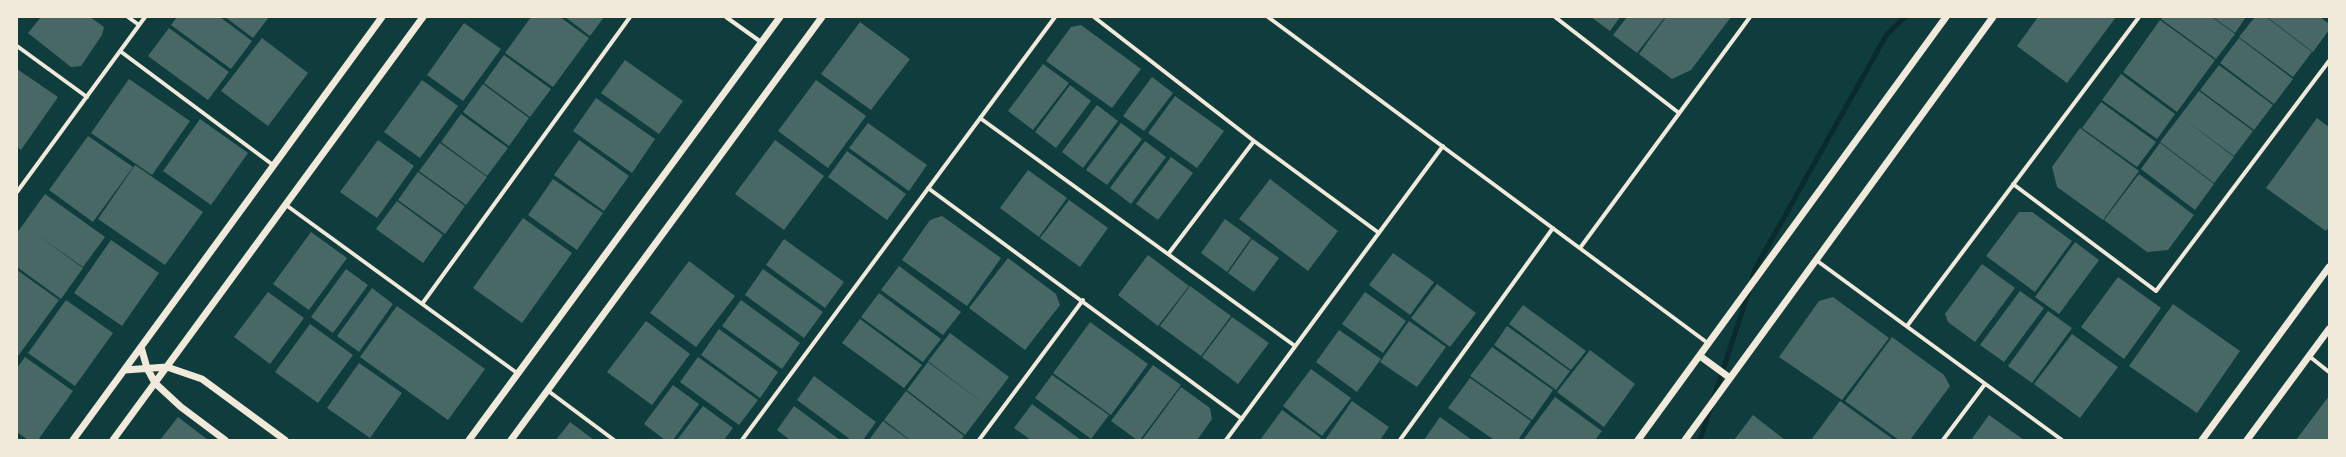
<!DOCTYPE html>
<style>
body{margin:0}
#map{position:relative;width:2346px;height:457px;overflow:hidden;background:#0f3d3e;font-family:"Varela Round",sans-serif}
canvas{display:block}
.frame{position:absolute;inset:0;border:18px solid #f1e9da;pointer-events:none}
</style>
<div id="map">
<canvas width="2346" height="457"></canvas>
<div class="frame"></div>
</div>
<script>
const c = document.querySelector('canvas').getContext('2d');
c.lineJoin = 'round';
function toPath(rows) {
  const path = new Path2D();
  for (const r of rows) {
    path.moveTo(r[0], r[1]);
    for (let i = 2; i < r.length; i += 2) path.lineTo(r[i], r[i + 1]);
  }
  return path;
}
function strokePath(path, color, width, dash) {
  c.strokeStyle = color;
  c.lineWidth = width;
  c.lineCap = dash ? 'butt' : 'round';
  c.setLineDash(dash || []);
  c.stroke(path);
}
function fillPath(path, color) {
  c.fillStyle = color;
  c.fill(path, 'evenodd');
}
strokePath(toPath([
 [1752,281,1755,269,1887,34,1905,17],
 [1714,397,1749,291],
 [1700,440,1711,407]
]), '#0a2a2b', 5);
fillPath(toPath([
 [41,17,90,17,104,27,102,35,81,66,71,67,28,33],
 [177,17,220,17,252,41,231,69,171,25],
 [225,17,269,17,253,38],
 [531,17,560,17,589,38,553,87,505,53],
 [565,17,604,17,590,36],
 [1591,17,1620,17,1610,31],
 [1627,17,1665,17,1637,53,1613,35],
 [1666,17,1731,17,1691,70,1672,79,1639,54],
 [2038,17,2116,17,2067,83,2017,46],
 [2163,17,2212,17,2235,34,2216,59,2161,19],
 [2213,17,2246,17,2235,33],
 [2255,17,2266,17,2312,52,2293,77,2239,37],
 [2267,17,2320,17,2329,24,2329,30,2313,52],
 [2160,20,2215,60,2177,112,2123,72],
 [860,22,910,59,871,110,821,74],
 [464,23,501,49,463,101,427,75],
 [1081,25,1141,69,1112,108,1046,61,1071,27],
 [169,28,229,72,208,100,148,56],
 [262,38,308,73,268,126,221,91],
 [2239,38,2293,79,2274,104,2220,63],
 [504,55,551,89,530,117,484,83],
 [625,60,683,101,659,134,601,93],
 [1043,64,1069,83,1033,130,1008,111],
 [2219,65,2273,105,2254,130,2200,90],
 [17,69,58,97,21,150,17,147],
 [2121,74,2175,114,2157,139,2102,100],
 [1152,77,1173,93,1144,131,1123,116],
 [129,79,190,121,152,175,91,133],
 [422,80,458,106,420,158,384,132],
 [816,80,866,116,828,168,778,131],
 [483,84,529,118,509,146,463,112],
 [1070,85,1091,101,1056,148,1035,132],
 [2199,91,2253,131,2234,156,2180,116],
 [1175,96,1224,131,1197,168,1148,133],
 [596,98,655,139,632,173,573,131],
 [2101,102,2156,142,2137,167,2082,128],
 [1097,105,1118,121,1083,168,1062,152],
 [461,114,508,148,487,176,441,142],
 [2180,116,2234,157,2214,183,2160,142],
 [2317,118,2329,127,2329,227,2326,231,2266,188],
 [200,119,248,153,211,205,163,171],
 [868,123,927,165,909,191,849,148],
 [1121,123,1142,139,1107,185,1086,170],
 [2080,128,2139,171,2103,220,2057,187,2052,167],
 [88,136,133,167,93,222,49,190],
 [378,140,414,166,377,218,340,192],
 [579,140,629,176,604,211,554,175],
 [775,140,824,176,784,230,735,194],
 [1145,141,1166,157,1131,204,1110,188],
 [440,143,487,177,466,205,419,171],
 [2160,143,2214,184,2195,210,2141,169],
 [847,151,906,194,887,220,828,177],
 [1171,157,1193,173,1158,220,1136,204],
 [135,165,203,212,165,265,98,219],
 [1028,170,1067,198,1039,237,1000,208],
 [418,172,465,206,445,234,398,200],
 [2139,174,2194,215,2168,250,2147,252,2104,220],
 [553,179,603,213,577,250,528,215],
 [1270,179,1338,231,1308,271,1239,219],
 [45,194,105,237,83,267,36,234,83,268,61,299,17,267,17,233],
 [1069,200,1108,228,1080,267,1040,238],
 [397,201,443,235,423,263,376,229],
 [2019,212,2032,212,2072,241,2035,292,1986,256],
 [942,216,1001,258,967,306,902,260,930,220],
 [523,218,572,253,522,323,473,288],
 [1225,219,1251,238,1227,272,1201,253],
 [311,232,347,258,309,310,273,284],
 [784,239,844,282,825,308,766,265],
 [1252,239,1279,258,1254,292,1228,273],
 [111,240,159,273,122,326,74,293],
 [2075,242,2099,260,2059,314,2035,297],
 [1393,253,1434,282,1410,315,1369,285],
 [1148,255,1189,286,1158,326,1118,295],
 [1008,258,1056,294,1060,305,1025,350,969,308],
 [689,261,735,296,696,347,650,313],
 [1982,264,2015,288,1975,342,1948,322,1945,314],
 [899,266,961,312,943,335,881,290],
 [346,269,368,285,333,333,311,317],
 [763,269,823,312,804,338,745,295],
 [17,270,59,300,18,356,17,356],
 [2118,277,2161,308,2124,359,2081,327],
 [1437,284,1476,313,1450,347,1411,318],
 [1190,286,1231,316,1201,356,1160,326],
 [372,288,393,304,359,352,337,336],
 [2020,291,2044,308,2004,362,1980,345],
 [268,292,304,318,270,364,234,337],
 [1365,292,1406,321,1383,353,1342,324],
 [879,293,941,339,923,362,861,317],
 [1833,297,1889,338,1842,400,1779,357,1819,301],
 [66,300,113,333,75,386,28,353],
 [741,300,800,343,782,369,722,326],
 [2173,304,2240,351,2197,413,2129,366],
 [1523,305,1586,351,1571,370,1509,324],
 [397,306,485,369,448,420,360,357],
 [2048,311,2072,328,2032,383,2008,366],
 [1232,317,1269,343,1238,384,1202,357],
 [860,319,922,365,904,388,842,343],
 [646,321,690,354,652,405,607,372],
 [1409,321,1446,347,1417,387,1380,362],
 [1090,322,1148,364,1111,415,1053,373],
 [310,324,353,355,318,403,275,372],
 [1507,326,1570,371,1556,390,1494,345],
 [719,329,778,372,760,398,701,355],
 [1339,330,1381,359,1357,392,1316,362],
 [950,333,1009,377,987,406,928,361],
 [2072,334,2118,367,2080,418,2034,384],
 [1892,337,1944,375,1950,386,1910,440,1899,440,1845,401],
 [1492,347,1553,390,1532,420,1470,376],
 [1590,350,1635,384,1604,427,1557,392],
 [25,357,73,391,38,440,28,440,17,432,17,368],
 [698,357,758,400,739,425,680,382],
 [928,362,987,406,965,435,907,390],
 [359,363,402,393,370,438,327,408],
 [1153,365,1181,385,1140,440,1137,440,1111,421],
 [1311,369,1351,398,1322,436,1283,406],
 [1052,375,1109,415,1091,439,1035,398],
 [814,376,876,422,863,440,851,440,797,400],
 [1470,378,1531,421,1518,440,1494,440,1448,408],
 [673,385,699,404,673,440,665,440,644,424],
 [1181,387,1210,408,1212,419,1197,440,1142,440],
 [906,391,964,436,961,440,910,440,884,420],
 [2329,396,2329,440,2296,440],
 [1555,397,1602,431,1595,440,1523,440],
 [1352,401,1389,427,1380,440,1325,440],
 [1840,401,1894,440,1811,440],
 [1032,404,1081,440,1031,440,1014,428],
 [703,406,733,428,724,440,677,440],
 [794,406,840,440,790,440,777,430],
 [1282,410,1321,438,1319,440,1260,440],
 [1753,415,1785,440,1734,440],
 [1989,415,2024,440,1971,440],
 [178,417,208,440,160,440],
 [1440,417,1472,440,1424,440],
 [883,421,909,440,869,440],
 [570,422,594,440,556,440]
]), '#486865');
strokePath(toPath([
 [128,17,139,25],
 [726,17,761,42],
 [1094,17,1254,141,1379,233],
 [1268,17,1709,344],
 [1555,17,1679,113],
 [17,46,87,97],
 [120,51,273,165],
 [980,118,1295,346],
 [2013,184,2156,291,2329,61],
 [928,188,1242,419],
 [17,192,145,17],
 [286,205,517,373],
 [1580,248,1750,17],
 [1169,253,1254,141],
 [1816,260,2062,440],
 [422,304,630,17],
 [1907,326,2139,17],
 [2309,356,2329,372],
 [547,390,614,440],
 [742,440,1055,17],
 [979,440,1083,300],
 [1226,440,1443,146],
 [1400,440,1553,228],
 [1943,440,1985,384]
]), '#f1e9da', 4);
strokePath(toPath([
 [141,347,147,368,155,383,181,407,225,440],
 [1700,356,1730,378],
 [125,370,167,367,202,379,285,440],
 [73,440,382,17],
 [113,440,423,17],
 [469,440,780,17],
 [511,440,822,17],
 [1638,440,1946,17],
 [1685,440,1993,17],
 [2202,440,2329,267],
 [2247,440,2329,329]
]), '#f1e9da', 7);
</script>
